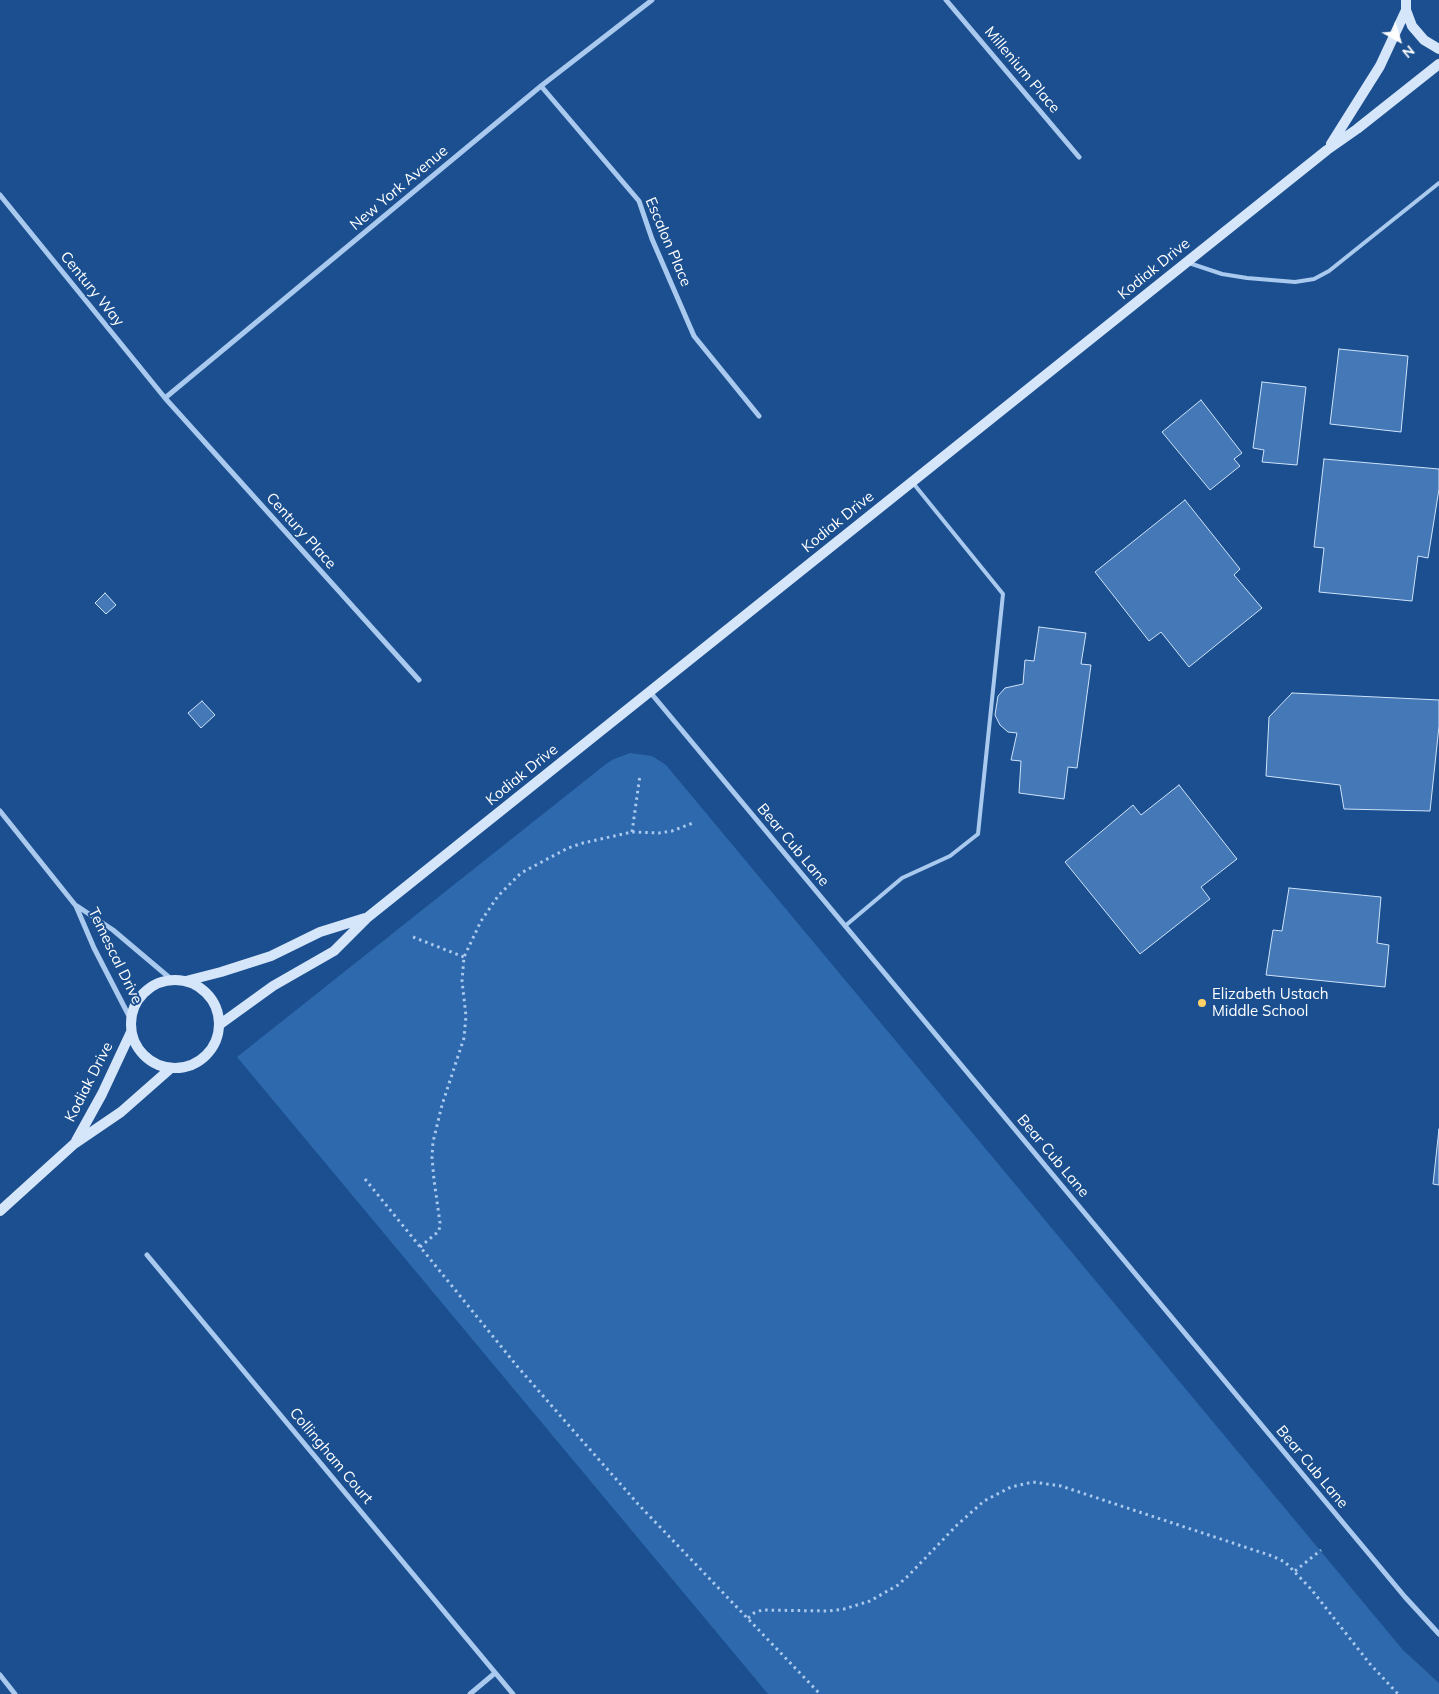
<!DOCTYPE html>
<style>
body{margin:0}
#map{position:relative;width:1439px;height:1694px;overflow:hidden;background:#1b4f8f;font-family:Mulish,sans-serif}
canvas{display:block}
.north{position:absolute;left:1374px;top:15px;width:50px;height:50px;-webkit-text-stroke:4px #1b4f8f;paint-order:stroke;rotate:141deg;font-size:14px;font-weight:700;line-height:20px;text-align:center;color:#fff}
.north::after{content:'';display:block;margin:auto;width:18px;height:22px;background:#fff;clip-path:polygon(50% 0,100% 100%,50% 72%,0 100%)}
</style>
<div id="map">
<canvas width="1439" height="1694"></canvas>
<div class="north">N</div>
</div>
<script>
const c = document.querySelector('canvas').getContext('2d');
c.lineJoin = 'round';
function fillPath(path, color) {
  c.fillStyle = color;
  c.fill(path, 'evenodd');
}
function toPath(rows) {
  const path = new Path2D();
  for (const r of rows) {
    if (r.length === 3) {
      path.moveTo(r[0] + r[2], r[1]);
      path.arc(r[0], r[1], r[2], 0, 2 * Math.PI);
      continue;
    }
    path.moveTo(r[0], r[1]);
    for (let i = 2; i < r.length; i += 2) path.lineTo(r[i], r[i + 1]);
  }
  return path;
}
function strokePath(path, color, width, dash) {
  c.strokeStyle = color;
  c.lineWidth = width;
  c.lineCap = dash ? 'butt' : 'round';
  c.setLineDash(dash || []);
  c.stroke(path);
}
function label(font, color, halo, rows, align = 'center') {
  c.font = font + ' Mulish,sans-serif';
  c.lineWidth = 4;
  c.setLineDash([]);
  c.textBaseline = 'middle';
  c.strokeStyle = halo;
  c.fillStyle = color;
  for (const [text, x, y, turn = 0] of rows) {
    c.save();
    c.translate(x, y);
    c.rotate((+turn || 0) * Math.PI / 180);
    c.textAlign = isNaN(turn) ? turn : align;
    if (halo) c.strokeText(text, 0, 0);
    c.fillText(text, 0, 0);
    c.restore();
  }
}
fillPath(toPath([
 [630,753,652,756,666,765,1403,1650,1439,1683,1439,1694,768,1694,237,1057,606,764,614,759]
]), '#2e69ad');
const building = toPath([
 [1339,349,1408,356,1401,432,1330,424,1339,349],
 [1262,382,1306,387,1297,465,1262,462,1264,450,1253,448,1262,382],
 [1201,400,1242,453,1234,459,1240,466,1210,490,1162,432,1201,400],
 [1324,459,1439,469,1439,489,1428,558,1418,556,1412,601,1319,592,1324,548,1314,547,1324,459],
 [1185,500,1240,569,1234,575,1262,608,1189,667,1161,632,1149,641,1095,572,1185,500],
 [105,593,116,605,106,614,95,603,105,593],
 [1039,627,1086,633,1081,664,1091,665,1077,768,1068,767,1064,799,1019,793,1021,761,1011,760,1017,733,1008,732,1000,725,995,715,998,696,1005,688,1023,684,1025,660,1034,661,1039,627],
 [1292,693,1439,700,1439,726,1430,811,1344,809,1340,785,1266,776,1269,717,1292,693],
 [202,701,215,715,201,728,188,713,202,701],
 [1179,785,1237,859,1201,887,1210,899,1140,954,1065,862,1133,805,1141,815,1179,785],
 [1289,888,1381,897,1377,943,1389,945,1385,987,1266,975,1273,930,1282,931,1289,888],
 [1439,1129,1439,1185,1433,1184,1439,1129]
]);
fillPath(building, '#4478b7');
strokePath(building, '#cfe3fa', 1);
strokePath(toPath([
 [632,832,640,775],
 [413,937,464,957],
 [365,1179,517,1366,571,1428,638,1504,820,1694],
 [420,1247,439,1231,440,1223,434,1180,432,1157,433,1142,442,1105,464,1038,466,1016,462,981,464,957,481,921,498,896,521,873,568,848,583,843,632,832,659,833,672,831,693,823],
 [1295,1571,1321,1550],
 [748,1618,754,1613,762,1610,829,1611,844,1609,870,1601,898,1585,910,1574,957,1525,984,1501,1011,1487,1033,1482,1061,1486,1272,1556,1285,1562,1311,1589,1370,1664,1398,1694]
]), '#a9c9ee', 3, [2.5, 4]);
strokePath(toPath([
 [1189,263,1222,274,1247,278,1295,282,1314,279,1329,271,1439,183],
 [845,926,902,878,950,856,978,834,1003,594,913,483]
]), '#a9c9ee', 4);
strokePath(toPath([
 [946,0,1079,157],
 [541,86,639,201,652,239,694,336,759,416],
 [0,195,165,398,419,680],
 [165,398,541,86,652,0],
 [650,692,1405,1597,1439,1634],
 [0,811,76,906,94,948,130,1018],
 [77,906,113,930,171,979],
 [147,1255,513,1694],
 [0,1675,15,1694],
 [470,1694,495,1673]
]), '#a9c9ee', 5);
strokePath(toPath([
 [1406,0,1406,10,1412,26,1424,40,1439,49],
 [1331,144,1380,66,1406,10],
 [175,1024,44],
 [186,981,221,972,271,956,320,932,365,918],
 [219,1025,273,986,334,951,368,917,1327,150,1357,129,1439,64],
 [76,1141,102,1094,131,1032],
 [0,1211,74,1144,121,1112,171,1068]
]), '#d6e6fa', 10);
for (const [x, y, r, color] of [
 [1202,1003,5,"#ffd166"]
]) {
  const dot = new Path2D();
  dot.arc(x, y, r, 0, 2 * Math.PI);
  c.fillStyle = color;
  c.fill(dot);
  strokePath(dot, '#1b4f8f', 2);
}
label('15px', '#fff', '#1b4f8f', [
 ["Millenium Place",1022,70,50],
 ["New York Avenue",399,188,-40],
 ["Escalon Place",668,242,67],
 ["Kodiak Drive",1154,269,-39],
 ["Century Way",92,289,51],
 ["Kodiak Drive",838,522,-39],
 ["Century Place",301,531,48],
 ["Kodiak Drive",522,775,-39],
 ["Bear Cub Lane",793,845,50],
 ["Temescal Drive",115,956,64],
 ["Kodiak Drive",89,1082,-63],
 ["Bear Cub Lane",1053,1156,50],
 ["Collingham Court",331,1456,50],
 ["Bear Cub Lane",1312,1467,50]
]);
label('15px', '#fff', '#1b4f8f', [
 ["Elizabeth Ustach",1212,994],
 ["Middle School",1212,1011]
], 'left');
</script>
